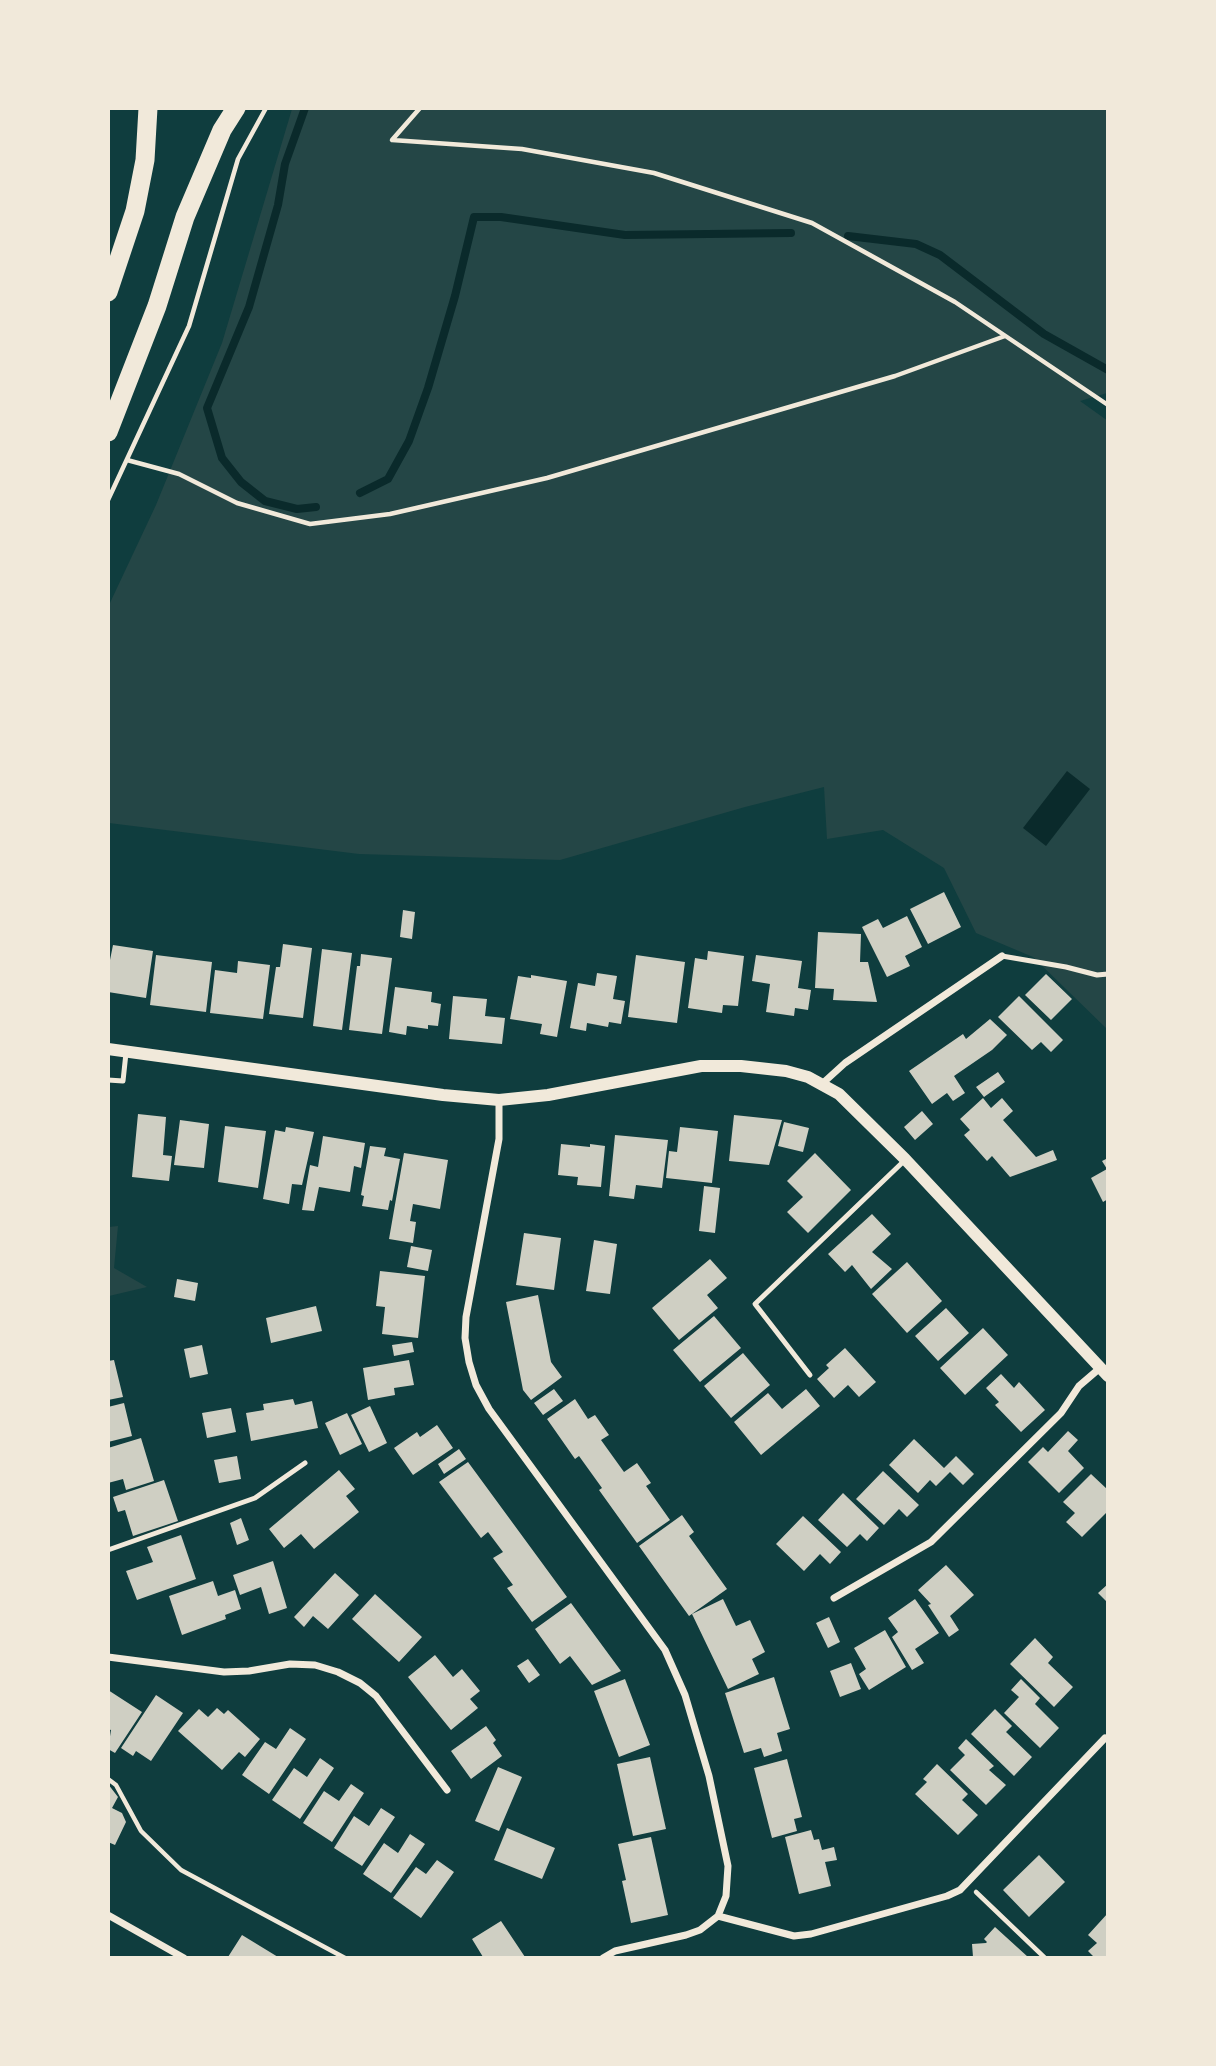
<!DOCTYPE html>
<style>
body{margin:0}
#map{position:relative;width:1216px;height:2066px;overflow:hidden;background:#0f3d3e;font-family:Mulish,sans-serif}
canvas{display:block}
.frame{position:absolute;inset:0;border:110px solid #f1e9da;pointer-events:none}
</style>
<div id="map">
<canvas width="1216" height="2066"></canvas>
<div class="frame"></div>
</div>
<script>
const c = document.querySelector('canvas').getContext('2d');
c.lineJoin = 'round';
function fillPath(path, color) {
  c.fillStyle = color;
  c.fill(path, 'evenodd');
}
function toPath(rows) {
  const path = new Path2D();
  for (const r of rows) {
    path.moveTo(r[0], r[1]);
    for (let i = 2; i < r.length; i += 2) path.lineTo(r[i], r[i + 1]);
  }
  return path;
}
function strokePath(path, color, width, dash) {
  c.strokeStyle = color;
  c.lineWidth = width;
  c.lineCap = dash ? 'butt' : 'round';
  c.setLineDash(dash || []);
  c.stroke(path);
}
fillPath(toPath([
 [292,109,1107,109,1107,393,1080,401,1108,421,1107,1029,1033,957,976,933,944,868,883,830,827,839,824,787,745,807,560,860,359,854,109,823,109,605,156,505,222,343],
 [118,1226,114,1268,147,1287,109,1296,109,1227]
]), '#244646');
fillPath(toPath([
 [1067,771,1090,789,1046,846,1023,828]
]), '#0a2a2b');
strokePath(toPath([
 [305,108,285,164,278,205,249,307,207,408,222,458,241,482,265,501,297,509,316,507],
 [848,236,916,244,940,255,1044,334,1108,370],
 [360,493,388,479,409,441,428,388,455,296,474,217,501,217,625,235,791,233]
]), '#0a2a2b', 8);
fillPath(toPath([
 [944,892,961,927,928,944,910,909],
 [403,910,415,912,412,939,400,937],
 [907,916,922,947,905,956,910,966,887,977,862,927,878,919,883,928],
 [818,932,861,934,860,962,868,962,877,1002,833,1000,834,989,815,988],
 [283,944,312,948,303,1018,269,1014,276,967,280,967],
 [113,945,153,951,146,998,108,992,108,970],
 [322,949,352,953,342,1030,313,1026],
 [708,951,744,956,738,1006,723,1005,722,1013,688,1008,695,958,707,960],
 [361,954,392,958,382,1034,349,1030,357,966,360,966],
 [156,955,212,962,206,1012,150,1005],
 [636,955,685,962,677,1023,628,1017],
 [756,955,802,961,798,988,811,990,808,1010,795,1008,794,1016,766,1012,770,984,752,981],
 [238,961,270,965,263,1019,210,1013,215,970,237,973],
 [597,973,617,976,613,999,625,1001,621,1024,609,1022,608,1027,587,1023,586,1031,570,1028,578,983,595,986],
 [1046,974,1072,999,1051,1020,1025,995],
 [531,975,567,981,557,1037,540,1034,542,1024,510,1019,518,976,531,978],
 [395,987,432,992,431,1002,441,1004,438,1026,428,1025,428,1029,407,1026,406,1035,389,1032],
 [453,996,487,999,485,1016,505,1018,502,1044,449,1039],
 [1019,996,1063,1040,1051,1052,1041,1042,1032,1050,998,1017],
 [990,1019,1007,1035,992,1050,954,1076,965,1093,953,1101,947,1093,932,1104,909,1071,963,1034,966,1039],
 [998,1072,1005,1082,984,1097,976,1087],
 [983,1098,991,1108,1002,1098,1013,1111,1003,1120,1036,1157,1053,1150,1057,1160,1010,1177,992,1156,987,1161,964,1135,970,1130,960,1119],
 [922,1111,933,1124,915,1140,904,1127],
 [138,1114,166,1117,163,1155,172,1156,169,1181,132,1177],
 [734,1115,782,1120,769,1165,729,1161],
 [180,1120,209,1124,204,1168,174,1165],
 [784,1122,809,1128,803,1152,778,1146],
 [225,1126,266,1131,258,1188,218,1182],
 [286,1127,314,1132,302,1185,292,1184,289,1204,263,1199,275,1130,285,1132],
 [680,1127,718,1131,712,1183,666,1178,669,1151,677,1152],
 [615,1135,668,1140,662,1188,636,1185,634,1199,609,1196],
 [323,1136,365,1143,361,1168,354,1166,350,1192,319,1187,314,1211,302,1210,310,1165,318,1167],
 [561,1144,590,1147,590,1144,605,1146,601,1187,577,1185,578,1177,558,1175],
 [370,1146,386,1148,384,1156,400,1159,392,1201,390,1200,388,1210,362,1206,364,1196,361,1195],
 [404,1153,448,1160,440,1209,413,1204,410,1221,416,1222,413,1243,389,1239],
 [815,1153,851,1190,808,1233,787,1212,803,1197,787,1181],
 [1108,1158,1108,1199,1103,1202,1091,1178,1107,1169,1102,1161],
 [704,1186,720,1188,715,1233,699,1231],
 [872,1214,891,1234,872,1252,892,1269,871,1289,852,1265,845,1272,828,1254],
 [524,1233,561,1238,554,1290,516,1285],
 [594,1240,617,1244,610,1294,586,1291],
 [411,1246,432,1250,428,1271,407,1267],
 [710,1259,727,1278,707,1295,718,1308,679,1340,652,1308],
 [907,1262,942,1301,907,1333,872,1294],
 [380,1271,425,1276,418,1338,382,1334,385,1307,376,1306],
 [177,1279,198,1283,195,1301,174,1297],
 [538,1295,551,1362,562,1377,531,1400,523,1390,506,1302],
 [316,1306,322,1331,271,1343,266,1318],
 [946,1308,969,1333,938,1361,915,1336],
 [714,1316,741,1348,700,1382,673,1350],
 [983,1328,1008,1355,965,1395,940,1368],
 [412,1342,414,1352,394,1356,392,1345],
 [202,1345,208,1374,190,1378,184,1349],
 [845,1348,876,1382,859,1397,848,1385,834,1398,817,1379,829,1368,826,1365],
 [743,1353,770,1385,731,1418,704,1386],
 [114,1360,123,1397,108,1400,108,1361],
 [409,1360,414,1385,394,1388,395,1395,368,1400,363,1368],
 [1001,1374,1014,1388,1019,1382,1045,1410,1021,1432,995,1405,999,1402,986,1388],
 [554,1389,563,1401,543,1415,534,1403],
 [806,1389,820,1406,761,1455,734,1422,768,1393,782,1409],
 [293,1399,295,1405,312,1401,318,1428,251,1441,246,1413,264,1410,263,1404],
 [575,1399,588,1419,595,1415,609,1435,601,1440,624,1472,637,1463,651,1483,646,1486,670,1520,637,1543,599,1490,602,1488,579,1456,575,1459,547,1419],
 [124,1403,132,1436,108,1442,108,1407],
 [370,1406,387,1443,369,1452,351,1415],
 [231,1408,236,1432,207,1438,202,1413],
 [347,1413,362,1444,340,1455,325,1423],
 [437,1425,453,1448,413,1475,394,1448,417,1432,420,1437],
 [1068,1431,1078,1440,1068,1451,1084,1468,1059,1493,1028,1462,1043,1447,1048,1452],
 [141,1438,154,1481,126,1490,123,1479,108,1483,108,1448],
 [914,1439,944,1468,956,1456,974,1474,963,1485,950,1472,936,1486,930,1480,918,1493,889,1465],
 [459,1449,466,1459,444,1474,438,1464],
 [237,1456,241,1479,219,1483,214,1460],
 [468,1462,567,1597,532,1622,507,1588,513,1585,493,1558,503,1552,488,1532,481,1538,439,1482],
 [339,1470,355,1489,346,1496,359,1512,314,1549,301,1534,284,1548,269,1529],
 [883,1471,919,1505,907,1517,899,1509,884,1525,856,1499],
 [1091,1474,1108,1490,1108,1511,1082,1537,1066,1522,1075,1513,1063,1502],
 [164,1480,178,1521,133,1536,125,1510,118,1512,113,1497],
 [843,1493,879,1528,867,1541,860,1534,847,1547,818,1520],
 [682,1515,694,1532,689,1536,727,1589,689,1616,639,1546],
 [803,1516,841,1552,830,1564,820,1554,804,1571,776,1544],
 [241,1518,249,1540,237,1545,230,1523],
 [181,1535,196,1579,137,1600,126,1571,153,1562,147,1547],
 [273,1561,287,1608,269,1614,261,1587,240,1595,233,1575],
 [946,1565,974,1595,950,1616,959,1630,949,1637,928,1605,931,1604,918,1590],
 [335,1573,359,1595,328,1629,313,1616,304,1627,294,1617],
 [213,1581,218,1596,235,1590,241,1609,225,1615,226,1619,182,1635,169,1596],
 [1108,1584,1108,1599,1106,1601,1098,1593],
 [375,1594,422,1637,399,1662,352,1619],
 [723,1599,736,1626,750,1620,765,1652,752,1659,759,1674,728,1689,692,1614],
 [915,1599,939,1633,915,1649,924,1663,912,1670,892,1637,898,1632,888,1618],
 [571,1603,621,1671,592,1685,570,1656,560,1664,535,1629],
 [829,1617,840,1642,828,1648,816,1623],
 [885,1630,906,1667,869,1690,859,1674,866,1669,854,1648],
 [1035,1638,1053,1657,1048,1663,1073,1687,1054,1707,1010,1664],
 [435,1655,453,1677,462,1669,480,1691,470,1699,478,1708,451,1730,408,1677],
 [528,1659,540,1675,529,1683,517,1666],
 [851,1663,861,1689,840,1697,830,1671],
 [774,1677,790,1729,777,1733,782,1751,764,1757,761,1748,744,1753,725,1693],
 [625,1679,650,1745,619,1757,594,1691],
 [1021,1679,1040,1698,1035,1704,1059,1728,1040,1748,1004,1713,1019,1697,1011,1690],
 [108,1690,142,1712,115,1753,108,1749,111,1730,108,1729],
 [156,1695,183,1713,151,1761,136,1751,133,1756,121,1748],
 [217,1708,224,1714,228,1710,260,1739,245,1757,239,1752,222,1770,178,1731,199,1709,208,1717],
 [995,1709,1012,1726,1006,1732,1032,1757,1014,1776,971,1734],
 [486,1726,496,1740,493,1743,502,1756,471,1779,451,1751],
 [290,1728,306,1739,269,1794,242,1775,265,1742,276,1749],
 [966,1739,994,1766,989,1770,1006,1785,986,1805,950,1770,965,1755,958,1748],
 [650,1757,666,1829,633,1836,617,1764],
 [320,1758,334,1768,300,1819,272,1800,294,1768,307,1777],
 [787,1759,802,1817,794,1819,797,1831,772,1838,754,1768],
 [937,1764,968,1794,962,1800,978,1815,958,1835,915,1794,927,1782,923,1779],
 [498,1767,522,1777,499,1831,475,1821],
 [108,1784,118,1797,112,1808,122,1813,126,1822,115,1845,108,1842],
 [351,1784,364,1793,332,1842,303,1823,324,1791,339,1801],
 [381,1808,395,1817,362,1866,334,1848,354,1816,369,1826],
 [507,1828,555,1848,542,1879,494,1860],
 [811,1830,814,1840,819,1839,822,1850,834,1847,837,1860,825,1862,831,1886,799,1894,785,1837],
 [410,1834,425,1844,391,1893,363,1874,384,1843,398,1853],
 [651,1837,668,1915,631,1923,622,1881,626,1880,618,1844],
 [1039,1855,1065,1882,1029,1917,1003,1890],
 [437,1860,454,1872,421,1918,393,1898,416,1867,426,1874],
 [1108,1913,1108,1957,1094,1957,1088,1951,1097,1943,1088,1935],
 [501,1921,525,1957,483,1957,472,1939],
 [995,1927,1028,1957,973,1957,972,1944,986,1943,987,1942,984,1939],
 [242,1935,278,1957,228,1957]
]), '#cfcfc3');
strokePath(toPath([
 [420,108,392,140,522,149,654,173,812,223,955,302,1108,405],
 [127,460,179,474,237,503,310,524,390,514,547,478,895,376,1005,336],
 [108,500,189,326,238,159,266,108],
 [108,1779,116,1785,141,1831,181,1870,345,1958],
 [976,1892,1045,1958]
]), '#f1e9da', 4.5);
strokePath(toPath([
 [1002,956,1066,967,1097,975,1108,974],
 [108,1080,123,1081,126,1053],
 [810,1375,755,1304,905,1160],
 [108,1550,255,1498,305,1463]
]), '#f1e9da', 5);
strokePath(toPath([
 [823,1083,845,1063,1002,956],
 [499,1100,499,1139,466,1317,465,1338,469,1362,476,1385,489,1409,665,1650,685,1695,709,1776,728,1866,726,1896,718,1916],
 [834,1598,931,1542,1061,1413,1079,1386,1100,1368],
 [108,1657,224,1672,249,1671,290,1664,315,1665,338,1672,360,1683,376,1696,447,1790],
 [108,1915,184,1958],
 [718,1916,794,1936,811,1934,947,1896,960,1890,1105,1738],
 [603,1958,615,1951,686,1935,700,1930,718,1916]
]), '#f1e9da', 7);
strokePath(toPath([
 [108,1049,443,1095,499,1100,548,1095,701,1066,741,1066,786,1071,808,1077,839,1094,905,1159,1108,1376]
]), '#f1e9da', 12);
strokePath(toPath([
 [108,292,135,211,145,160,148,108],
 [108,432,157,306,185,217,222,130,236,108]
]), '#f1e9da', 19);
</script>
